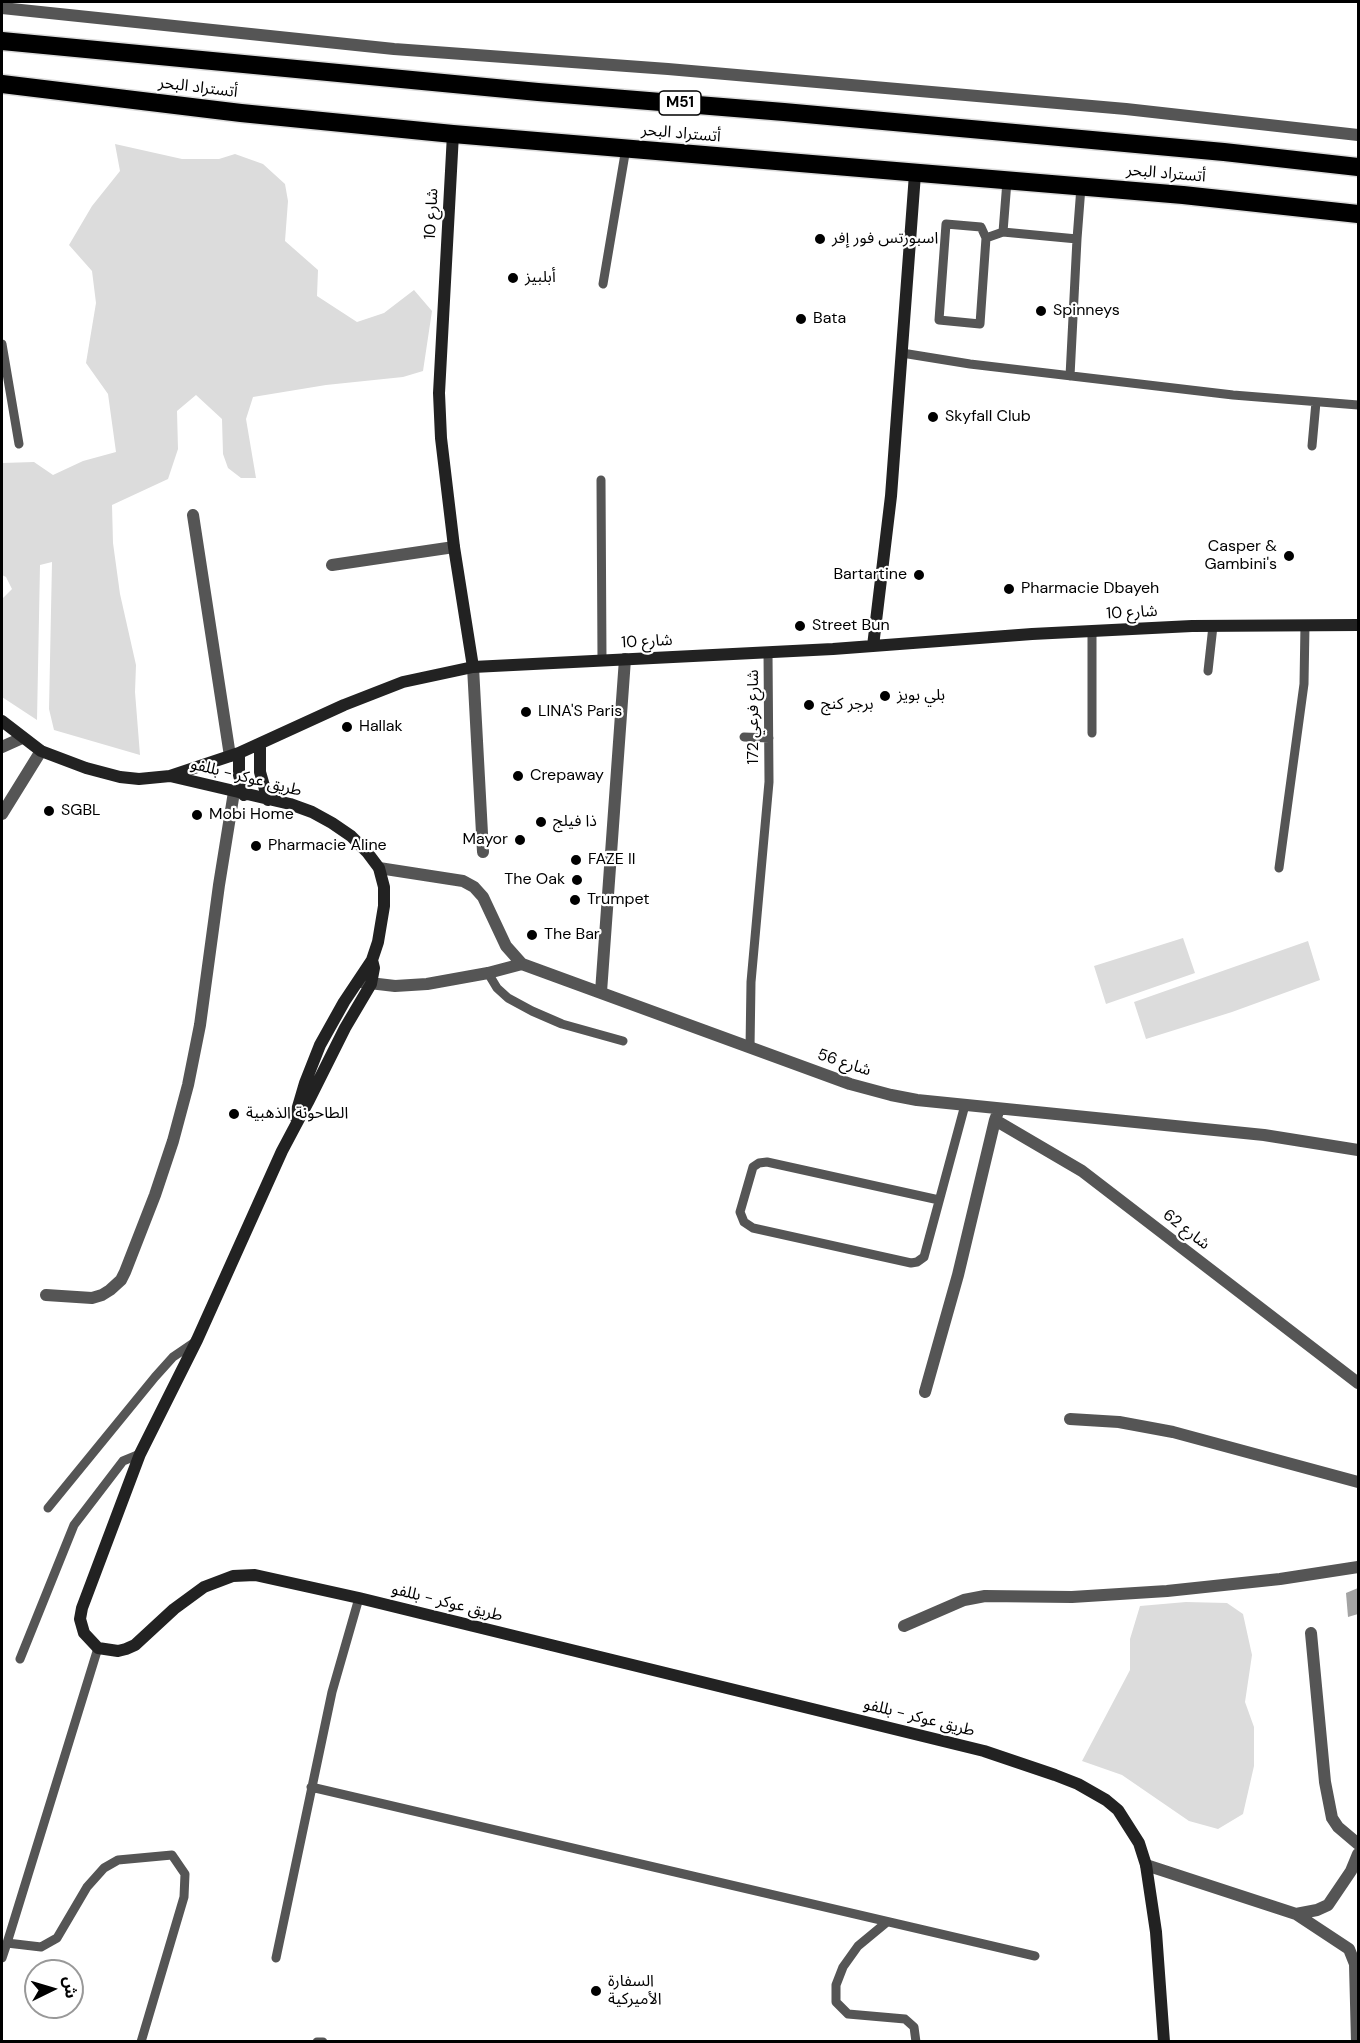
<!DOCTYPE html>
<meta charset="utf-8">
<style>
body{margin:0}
#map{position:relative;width:1360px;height:2043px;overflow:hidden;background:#fff;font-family:"DM Sans","Noto Sans Arabic",sans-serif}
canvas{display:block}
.frame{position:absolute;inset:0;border:3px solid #000;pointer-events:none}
.north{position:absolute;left:24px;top:1959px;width:60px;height:60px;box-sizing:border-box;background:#fff;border:2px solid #999;border-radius:50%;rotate:85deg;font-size:16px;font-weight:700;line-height:24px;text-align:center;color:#000}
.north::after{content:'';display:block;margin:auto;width:21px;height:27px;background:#000;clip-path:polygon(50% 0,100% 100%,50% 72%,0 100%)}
</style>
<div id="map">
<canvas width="1360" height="2043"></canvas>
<div class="frame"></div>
<div class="north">ش</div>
</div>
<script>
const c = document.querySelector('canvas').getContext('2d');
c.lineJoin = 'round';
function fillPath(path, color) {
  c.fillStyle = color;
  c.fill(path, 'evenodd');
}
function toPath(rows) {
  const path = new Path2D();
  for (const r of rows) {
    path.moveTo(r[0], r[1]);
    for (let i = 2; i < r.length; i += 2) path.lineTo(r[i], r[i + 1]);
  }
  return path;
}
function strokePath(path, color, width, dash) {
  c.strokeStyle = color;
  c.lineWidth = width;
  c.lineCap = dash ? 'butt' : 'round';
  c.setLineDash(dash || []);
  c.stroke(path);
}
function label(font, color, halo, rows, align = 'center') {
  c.font = font + ' "DM Sans","Noto Sans Arabic",sans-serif';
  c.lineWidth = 4.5;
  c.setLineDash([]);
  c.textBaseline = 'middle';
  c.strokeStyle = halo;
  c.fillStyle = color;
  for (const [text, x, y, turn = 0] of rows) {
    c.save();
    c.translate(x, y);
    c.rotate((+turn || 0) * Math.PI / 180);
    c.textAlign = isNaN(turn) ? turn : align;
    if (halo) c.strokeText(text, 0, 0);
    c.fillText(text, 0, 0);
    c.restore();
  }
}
fillPath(toPath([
 [115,144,182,159,219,159,235,154,263,164,285,184,288,201,285,241,318,270,317,296,357,322,384,313,414,290,432,311,423,371,403,377,326,385,253,397,246,419,256,478,241,478,228,468,223,454,222,419,196,395,177,411,178,449,168,479,112,505,113,543,120,594,136,665,135,692,140,755,54,730,49,709,52,562,40,565,37,720,2,697,2,599,12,589,6,577,2,575,2,463,34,462,53,475,83,461,116,452,108,394,86,363,96,303,92,271,69,245,92,206,120,171],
 [1183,938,1195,973,1106,1004,1094,966],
 [1308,941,1320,980,1232,1012,1146,1039,1134,1002],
 [1186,1602,1227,1603,1243,1614,1252,1655,1245,1702,1254,1727,1254,1766,1243,1814,1218,1829,1189,1821,1122,1775,1082,1761,1130,1670,1130,1639,1140,1606]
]), '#dcdcdc');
fillPath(toPath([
 [1358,1588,1358,1614,1348,1617,1346,1593]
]), '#a3a3a3');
const highway = toPath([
 [2,41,538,92,784,112,1224,152,1358,167],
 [2,84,241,113,453,134,1183,195,1358,214]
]);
strokePath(highway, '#dbdbdb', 21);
strokePath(toPath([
 [1003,232,1007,181],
 [986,238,980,324,939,320,946,224,981,227,986,238,1003,232,1077,239,1070,376],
 [1077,239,1081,187],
 [603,284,626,148],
 [2,344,19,444],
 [902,353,970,364,1233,395,1358,405],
 [1312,446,1316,402],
 [601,480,602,660],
 [1208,671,1213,626],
 [1092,733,1092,632],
 [744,737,769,738],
 [1279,868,1304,684,1305,625],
 [488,973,497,988,508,998,532,1011,562,1024,623,1041],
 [750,1048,751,982,769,782,768,652],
 [939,1200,767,1162,759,1163,753,1167,740,1212,744,1222,753,1228,911,1263,917,1262,924,1257,965,1105],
 [48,1508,155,1377,173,1357,195,1342],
 [98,1648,7,1943,41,1947,57,1938,87,1887,104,1868,118,1860,172,1855,185,1874,184,1897,141,2042],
 [20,1659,74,1525,123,1461,140,1454],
 [311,1787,1035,1956],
 [887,1922,858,1946,843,1967,836,1985,836,2002,848,2014,905,2019,914,2027,916,2042],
 [2,1958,7,1943],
 [276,1958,332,1692,359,1598],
 [317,2042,323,2042]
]), '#555', 9);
strokePath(toPath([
 [2,8,394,49,668,69,1126,109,1358,135],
 [193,515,230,756],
 [332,565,454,547],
 [473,667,483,852],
 [2,747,22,738],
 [2,814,41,751],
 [379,868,463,881,474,887,483,897,506,946,522,964,850,1084,891,1095,917,1100,1264,1135,1358,1150],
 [361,982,395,986,427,984,488,973,522,964],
 [601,992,625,659],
 [999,1109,995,1120,1082,1171,1358,1383],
 [46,1295,92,1298,102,1295,110,1290,121,1280,125,1272,155,1195,173,1141,188,1085,200,1025,219,885,234,792],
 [925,1392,958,1275,995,1120],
 [1070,1419,1119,1422,1173,1432,1358,1482],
 [904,1626,964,1600,985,1596,1072,1597,1167,1591,1280,1579,1358,1567],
 [1311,1633,1325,1782,1332,1818,1338,1827,1358,1844],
 [1146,1865,1296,1914,1349,1949,1355,1964,1357,2042],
 [1296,1914,1317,1910,1328,1905,1351,1871,1358,1854]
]), '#555', 12);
strokePath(toPath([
 [453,134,439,393,441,438,454,547,473,667],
 [873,646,891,496,915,174],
 [2,721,41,751,86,768,120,777,139,779,170,776,239,753,344,705,403,682,473,667,833,649,1032,634,1192,626,1358,625],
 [260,744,260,772,268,800],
 [239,753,239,775,244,795],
 [170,776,290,804,312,812,332,823,351,836,367,852,379,868,384,887,384,906,378,942,372,960,344,1002,320,1045,305,1083,295,1117],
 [372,960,374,968,371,984,345,1028,308,1102,282,1151,197,1340,140,1454,82,1608,80,1619,84,1633,98,1648,118,1651,126,1649,135,1645,174,1609,204,1587,233,1576,255,1575,359,1598,984,1751,1055,1775,1078,1784,1106,1800,1118,1810,1139,1843,1146,1865,1156,1932,1164,2042]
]), '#222', 12);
strokePath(highway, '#000', 18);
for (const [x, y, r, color] of [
 [820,239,6,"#000"],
 [513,278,6,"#000"],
 [1041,311,6,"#000"],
 [801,319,6,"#000"],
 [933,417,6,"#000"],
 [1289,556,6,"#000"],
 [919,575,6,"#000"],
 [1009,589,6,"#000"],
 [800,626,6,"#000"],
 [885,696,6,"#000"],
 [809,705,6,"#000"],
 [526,712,6,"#000"],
 [347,727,6,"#000"],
 [518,776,6,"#000"],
 [49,811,6,"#000"],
 [197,815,6,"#000"],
 [541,822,6,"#000"],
 [520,840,6,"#000"],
 [256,846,6,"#000"],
 [576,860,6,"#000"],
 [577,880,6,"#000"],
 [575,900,6,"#000"],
 [532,935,6,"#000"],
 [234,1114,6,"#000"],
 [596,1991,6,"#000"]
]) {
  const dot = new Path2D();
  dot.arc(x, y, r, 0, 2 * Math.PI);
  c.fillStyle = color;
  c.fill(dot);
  strokePath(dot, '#fff', 2);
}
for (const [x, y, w] of [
 [680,103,42]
]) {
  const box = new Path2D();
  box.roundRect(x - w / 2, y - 12, w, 24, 4.5);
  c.fillStyle = '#fff';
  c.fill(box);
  strokePath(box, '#000', 1.5);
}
label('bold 15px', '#000', null, [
 ["M51",680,103]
]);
label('16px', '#000', '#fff', [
 ["أتستراد البحر",198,88,7],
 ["أتستراد البحر",681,134,5],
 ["أتستراد البحر",1166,174,5],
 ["شارع 10",432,214,-87],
 ["شارع 10",1132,613,-3],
 ["شارع 10",647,642,-3],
 ["شارع فرعي 172",754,717,-90],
 ["طريق عوكر - بللفو",246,778,14],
 ["شارع 56",844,1063,18],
 ["شارع 62",1186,1230,38],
 ["طريق عوكر - بللفو",447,1603,14],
 ["طريق عوكر - بللفو",919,1718,14]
]);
label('16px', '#000', '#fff', [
 ["اسبورتس فور إفر",832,239],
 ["أبلبيز",525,278],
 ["Spinneys",1053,311],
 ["Bata",813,319],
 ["Skyfall Club",945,417],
 ["Casper &",1277,547,"right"],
 ["Gambini's",1277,565,"right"],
 ["Bartartine",907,575,"right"],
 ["Pharmacie Dbayeh",1021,589],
 ["Street Bun",812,626],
 ["بلي بويز",897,696],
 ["برجر كنج",821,705],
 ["LINA'S Paris",538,712],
 ["Hallak",359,727],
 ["Crepaway",530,776],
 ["SGBL",61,811],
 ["Mobi Home",209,815],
 ["ذا فيلج",553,822],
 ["Mayor",508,840,"right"],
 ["Pharmacie Aline",268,846],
 ["FAZE II",588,860],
 ["The Oak",565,880,"right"],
 ["Trumpet",587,900],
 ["The Bar",544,935],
 ["الطاحونة الذهبية",246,1114],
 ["السفارة",608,1982],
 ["الأميركية",608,2000]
], 'left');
</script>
